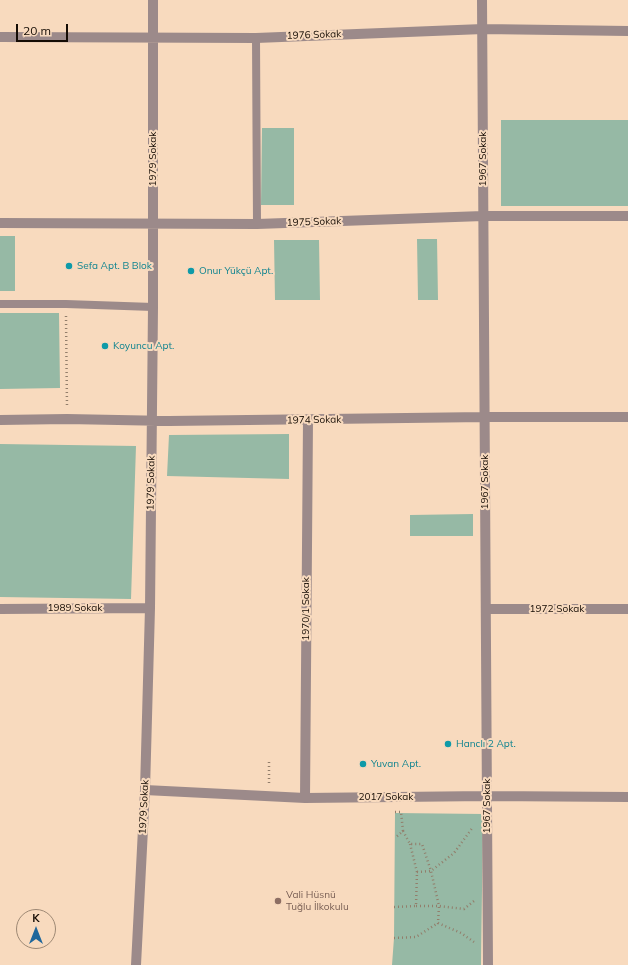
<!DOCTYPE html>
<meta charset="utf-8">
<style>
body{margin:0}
#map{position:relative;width:628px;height:965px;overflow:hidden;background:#f8dabe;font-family:Mulish,sans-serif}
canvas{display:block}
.north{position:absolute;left:16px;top:909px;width:40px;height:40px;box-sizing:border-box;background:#f8dabe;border:1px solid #9d8874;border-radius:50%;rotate:0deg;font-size:11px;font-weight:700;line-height:16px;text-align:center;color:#150c04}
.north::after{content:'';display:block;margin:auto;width:14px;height:18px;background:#20679b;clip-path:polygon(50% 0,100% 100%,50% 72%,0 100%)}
.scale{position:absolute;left:16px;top:24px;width:52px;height:18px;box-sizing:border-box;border:2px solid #150c04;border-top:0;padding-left:5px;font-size:12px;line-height:14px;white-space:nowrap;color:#150c04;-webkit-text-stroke:3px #f8dabe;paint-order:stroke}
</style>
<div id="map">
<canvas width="628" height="965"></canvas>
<div class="north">K</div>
<div class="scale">20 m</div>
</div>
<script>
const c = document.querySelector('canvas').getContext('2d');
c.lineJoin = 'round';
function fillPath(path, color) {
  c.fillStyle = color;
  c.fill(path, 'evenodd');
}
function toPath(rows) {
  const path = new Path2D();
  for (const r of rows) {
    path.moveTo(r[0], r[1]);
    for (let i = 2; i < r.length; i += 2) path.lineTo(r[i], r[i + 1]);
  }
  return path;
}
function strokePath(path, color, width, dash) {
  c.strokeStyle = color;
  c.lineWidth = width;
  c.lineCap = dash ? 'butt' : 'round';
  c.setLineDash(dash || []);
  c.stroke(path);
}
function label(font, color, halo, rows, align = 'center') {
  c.font = font + ' Mulish,sans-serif';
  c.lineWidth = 4;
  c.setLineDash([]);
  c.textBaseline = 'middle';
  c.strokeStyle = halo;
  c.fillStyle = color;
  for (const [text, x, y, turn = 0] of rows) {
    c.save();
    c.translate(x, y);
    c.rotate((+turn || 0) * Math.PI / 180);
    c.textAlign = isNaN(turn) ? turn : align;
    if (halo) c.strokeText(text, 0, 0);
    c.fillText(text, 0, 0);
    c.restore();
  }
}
fillPath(toPath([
 [501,120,628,120,628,206,501,206],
 [262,128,294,128,294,205,261,205],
 [0,236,15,236,15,291,0,291],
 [417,239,437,239,438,300,418,300],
 [274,240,319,240,320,300,275,300],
 [0,313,59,313,60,388,0,389],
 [289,434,289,479,167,476,169,435],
 [0,444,136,446,131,599,0,597],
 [473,514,473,536,410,536,410,515],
 [395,813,483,814,481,965,392,965,394,938]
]), '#96b9a5');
strokePath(toPath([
 [66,316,67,407],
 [269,783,269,762],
 [395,812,401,812,403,831,395,838],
 [403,831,410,844,422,844,431,871,439,906,464,909,474,901],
 [417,872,431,871,454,853,473,827],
 [416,906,439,906,438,923,461,933,474,942],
 [394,907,416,906,417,872,410,844],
 [394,938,416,937,438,923]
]), '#927e6b', 2.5, [1, 3]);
strokePath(toPath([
 [256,38,257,224],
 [0,304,66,304,153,307]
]), '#9c8a8a', 8);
strokePath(toPath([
 [482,0,488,965],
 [0,37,256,38,483,29,628,31],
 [0,223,257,224,483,216,628,216],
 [0,420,67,419,169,421,485,417,628,417],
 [0,609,150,608],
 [486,609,628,609],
 [145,790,305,798,487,796,628,797],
 [305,798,308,420],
 [136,965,145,790,150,608,153,307,153,0]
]), '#9c8a8a', 10);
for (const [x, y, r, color] of [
 [69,266,4,"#0f9aa8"],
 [191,271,4,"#0f9aa8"],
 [105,346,4,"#0f9aa8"],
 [448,744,4,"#0f9aa8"],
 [363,764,4,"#0f9aa8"],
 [278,901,4,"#8d6e63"]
]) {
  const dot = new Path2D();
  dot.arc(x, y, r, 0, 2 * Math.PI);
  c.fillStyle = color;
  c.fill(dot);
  strokePath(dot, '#f8dabe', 1.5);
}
label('10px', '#150c04', '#f8dabe', [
 ["1976 Sokak",314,35,-2],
 ["1979 Sokak",153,159,-90],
 ["1967 Sokak",483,159,-90],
 ["1975 Sokak",314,222,-2],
 ["1974 Sokak",314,420,-1],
 ["1967 Sokak",485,482,-90],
 ["1979 Sokak",151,483,-89],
 ["1989 Sokak",75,608],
 ["1970/1 Sokak",306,609,-90],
 ["1972 Sokak",557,609],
 ["2017 Sokak",386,797],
 ["1967 Sokak",487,806,-90],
 ["1979 Sokak",144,807,-87]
]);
label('10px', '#0d838f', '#f8dabe', [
 ["Sefa Apt. B Blok",77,266],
 ["Onur Yükçü Apt.",199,271],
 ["Koyuncu Apt.",113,346],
 ["Hanclı 2 Apt.",456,744],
 ["Yuvan Apt.",371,764]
], 'left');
label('10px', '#785e54', '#f8dabe', [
 ["Vali Hüsnü",286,895],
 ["Tuğlu İlkokulu",286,907]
], 'left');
</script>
